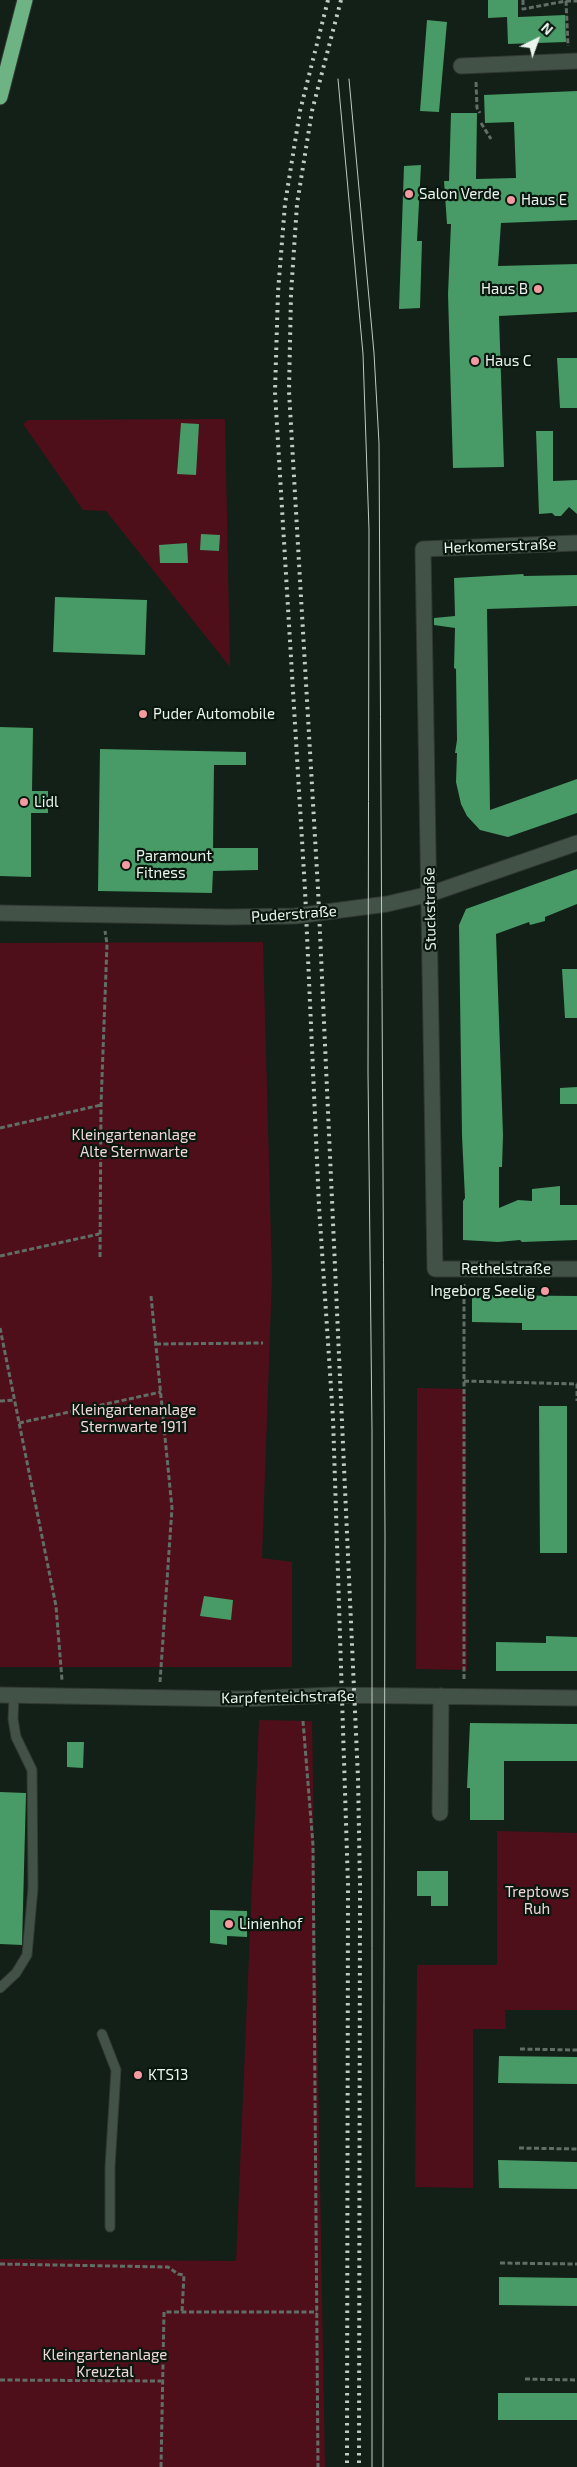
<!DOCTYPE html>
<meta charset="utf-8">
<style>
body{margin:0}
#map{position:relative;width:577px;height:2467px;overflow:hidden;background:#122017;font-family:"Exo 2",sans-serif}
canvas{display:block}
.north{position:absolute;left:512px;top:15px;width:50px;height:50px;-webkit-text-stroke:4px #09170e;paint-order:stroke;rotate:42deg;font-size:14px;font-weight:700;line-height:20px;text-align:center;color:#ebf5ee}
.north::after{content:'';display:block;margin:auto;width:18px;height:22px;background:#ebf5ee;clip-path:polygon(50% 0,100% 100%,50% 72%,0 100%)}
</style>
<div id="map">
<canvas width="577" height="2467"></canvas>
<div class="north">N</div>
</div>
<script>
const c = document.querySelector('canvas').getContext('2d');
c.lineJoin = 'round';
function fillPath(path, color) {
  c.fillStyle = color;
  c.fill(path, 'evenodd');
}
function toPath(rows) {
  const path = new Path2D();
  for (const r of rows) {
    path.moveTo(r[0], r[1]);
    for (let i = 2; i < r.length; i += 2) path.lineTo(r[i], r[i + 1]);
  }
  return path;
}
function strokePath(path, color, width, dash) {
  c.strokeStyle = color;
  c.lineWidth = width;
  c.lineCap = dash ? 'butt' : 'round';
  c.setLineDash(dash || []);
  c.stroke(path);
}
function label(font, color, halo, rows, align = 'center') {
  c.font = font + ' "Exo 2",sans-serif';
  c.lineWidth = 4.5;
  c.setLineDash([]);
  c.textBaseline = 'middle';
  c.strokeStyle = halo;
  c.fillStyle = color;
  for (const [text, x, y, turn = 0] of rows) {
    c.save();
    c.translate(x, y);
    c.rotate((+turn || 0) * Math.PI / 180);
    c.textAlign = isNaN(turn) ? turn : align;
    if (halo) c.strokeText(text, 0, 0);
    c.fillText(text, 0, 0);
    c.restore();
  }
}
fillPath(toPath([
 [225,419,230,667,106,511,83,510,23,424,28,420],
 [263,942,272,1276,262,1558,292,1562,292,1667,0,1667,0,943],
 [417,1388,466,1389,467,1670,416,1669],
 [259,1720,312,1721,325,2467,0,2467,0,2259,236,2261],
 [497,1831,577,1833,577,2010,505,2010,506,2029,473,2029,473,2188,415,2187,417,1965,497,1965]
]), '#4e0f1a');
fillPath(toPath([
 [488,0,518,0,518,17,565,15,566,42,508,44,507,17,488,18],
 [427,20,447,22,439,112,420,111],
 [577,91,577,220,501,223,498,266,577,264,577,312,499,316,504,467,453,468,448,294,451,224,447,224,444,181,449,181,451,113,477,113,476,179,516,178,514,122,485,123,484,95],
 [421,165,417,241,422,241,420,308,399,309,404,166],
 [557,358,577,358,577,408,560,408],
 [181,423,199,424,196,475,177,474],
 [536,431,553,431,553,481,577,480,577,514,569,507,561,516,555,516,552,513,539,514],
 [201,534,220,535,219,551,200,550],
 [187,543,188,563,160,563,159,545],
 [523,574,524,576,577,575,577,606,487,609,490,810,577,779,577,813,508,837,480,830,467,816,461,804,456,782,457,753,455,753,457,740,456,669,454,668,455,628,434,625,434,618,455,616,454,578],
 [55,597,147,600,145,655,53,652],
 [0,727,33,728,32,791,48,791,48,813,31,813,31,877,0,876],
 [100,749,246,752,246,765,214,765,213,848,258,848,258,870,213,871,212,893,98,891],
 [577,869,577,904,545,917,545,921,530,925,529,922,496,934,503,1135,502,1167,499,1167,499,1208,518,1200,532,1201,532,1189,560,1186,560,1205,577,1205,577,1240,522,1242,520,1240,498,1242,463,1240,463,1201,465,1198,462,1136,459,925,466,909],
 [562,969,577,969,577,1018,565,1018],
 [577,1087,577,1104,560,1104,560,1088],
 [472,1295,577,1296,577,1330,522,1330,522,1323,472,1322],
 [539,1406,567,1406,567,1553,540,1553],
 [204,1596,233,1600,231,1620,200,1616],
 [546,1636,577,1637,577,1671,496,1671,496,1642,546,1643],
 [470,1723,577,1724,577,1761,504,1761,504,1820,470,1820,470,1788,467,1788],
 [67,1742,84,1742,83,1768,67,1767],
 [0,1792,26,1793,22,1945,0,1944],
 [417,1871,448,1871,448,1906,431,1906,431,1896,417,1896],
 [210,1910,247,1911,247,1937,227,1936,227,1945,210,1943],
 [499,2056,577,2057,577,2084,498,2083],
 [498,2160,577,2162,577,2189,499,2188],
 [499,2277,577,2278,577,2306,499,2305],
 [498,2393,577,2393,577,2420,498,2420]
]), '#489a66');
const service = toPath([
 [0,1988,16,1973,27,1955,33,1888,32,1770,16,1737,13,1719,14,1695],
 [102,2034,116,2070,110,2167,110,2227]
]);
const minor = toPath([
 [461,66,577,61],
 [577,543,423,549,435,1269,577,1269],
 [0,913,229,917,295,916,387,904,430,894,577,843],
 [0,1695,242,1699,332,1695,577,1698],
 [440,1813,441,1696]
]);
const motorway = toPath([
 [0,97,25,0]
]);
strokePath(service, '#303932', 11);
strokePath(minor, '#303932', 17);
strokePath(motorway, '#303932', 17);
strokePath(toPath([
 [523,0,523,9,566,1,568,46],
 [566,1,577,1],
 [476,82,477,108,480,113],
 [481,123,491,139],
 [0,1128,101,1105],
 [0,1256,99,1234],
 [100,1257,101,1105,107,944,105,931],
 [464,1284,464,1680],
 [151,1296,172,1508,160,1682],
 [0,1328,56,1606,62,1680],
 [156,1344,263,1343],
 [464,1381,577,1384,577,1401],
 [0,1401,15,1400],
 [19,1423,161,1392],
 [303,1721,313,1845,318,2467],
 [520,2049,577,2050],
 [519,2148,577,2149],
 [500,2263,577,2264],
 [0,2264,168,2267,178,2274,184,2275,182,2312],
 [525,2379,577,2380],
 [0,2380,161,2381],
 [161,2467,164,2312,317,2312]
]), '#616e66', 3, [5, 2.5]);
strokePath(service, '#435247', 9);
strokePath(minor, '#435247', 15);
strokePath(motorway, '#6db384', 15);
strokePath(toPath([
 [338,79,363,354,369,530,368,1073,372,1430,372,2467],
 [349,79,374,353,379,443,385,1536,383,2467]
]), '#c0cbc3', 1);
strokePath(toPath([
 [328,0,300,111,285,204,278,292,275,392,305,890,319,1206,333,1418,348,1885,347,2467],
 [341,0,312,111,297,204,291,294,289,391,318,889,358,1778,360,1885,359,2467]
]), '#c0cbc3', 4, [2.5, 5]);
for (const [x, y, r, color] of [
 [409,194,5,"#f49aa1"],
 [511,200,5,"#f49aa1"],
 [538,289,5,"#f49aa1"],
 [475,361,5,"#f49aa1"],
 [143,714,5,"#f49aa1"],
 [24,802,5,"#f49aa1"],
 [126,865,5,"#f49aa1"],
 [545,1291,5,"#f49aa1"],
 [229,1924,5,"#f49aa1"],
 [138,2075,5,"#f49aa1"]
]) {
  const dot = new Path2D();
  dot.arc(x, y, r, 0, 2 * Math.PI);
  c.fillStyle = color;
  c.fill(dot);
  strokePath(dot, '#09170e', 2);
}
label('15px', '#ebf5ee', '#09170e', [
 ["Salon Verde",419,194],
 ["Haus E",521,200],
 ["Haus B",528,289,"right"],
 ["Haus C",485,361],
 ["Puder Automobile",153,714],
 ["Lidl",34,802],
 ["Paramount",136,856],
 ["Fitness",136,873],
 ["Ingeborg Seelig",535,1291,"right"],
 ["Linienhof",239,1924],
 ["KTS13",148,2075]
], 'left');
label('15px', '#ebf5ee', '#09170e', [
 ["Herkomerstraße",500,546,-2],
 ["Stuckstraße",430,909,-91],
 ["Puderstraße",294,914,-4],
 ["Rethelstraße",506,1269],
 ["Karpfenteichstraße",288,1697,-1]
]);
label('15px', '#f1d7d8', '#09170e', [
 ["Kleingartenanlage",134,1135],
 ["Alte Sternwarte",134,1152],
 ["Kleingartenanlage",134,1410],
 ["Sternwarte 1911",134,1427],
 ["Treptows",537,1892],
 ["Ruh",537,1909],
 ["Kleingartenanlage",105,2355],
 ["Kreuztal",105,2372]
]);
</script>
